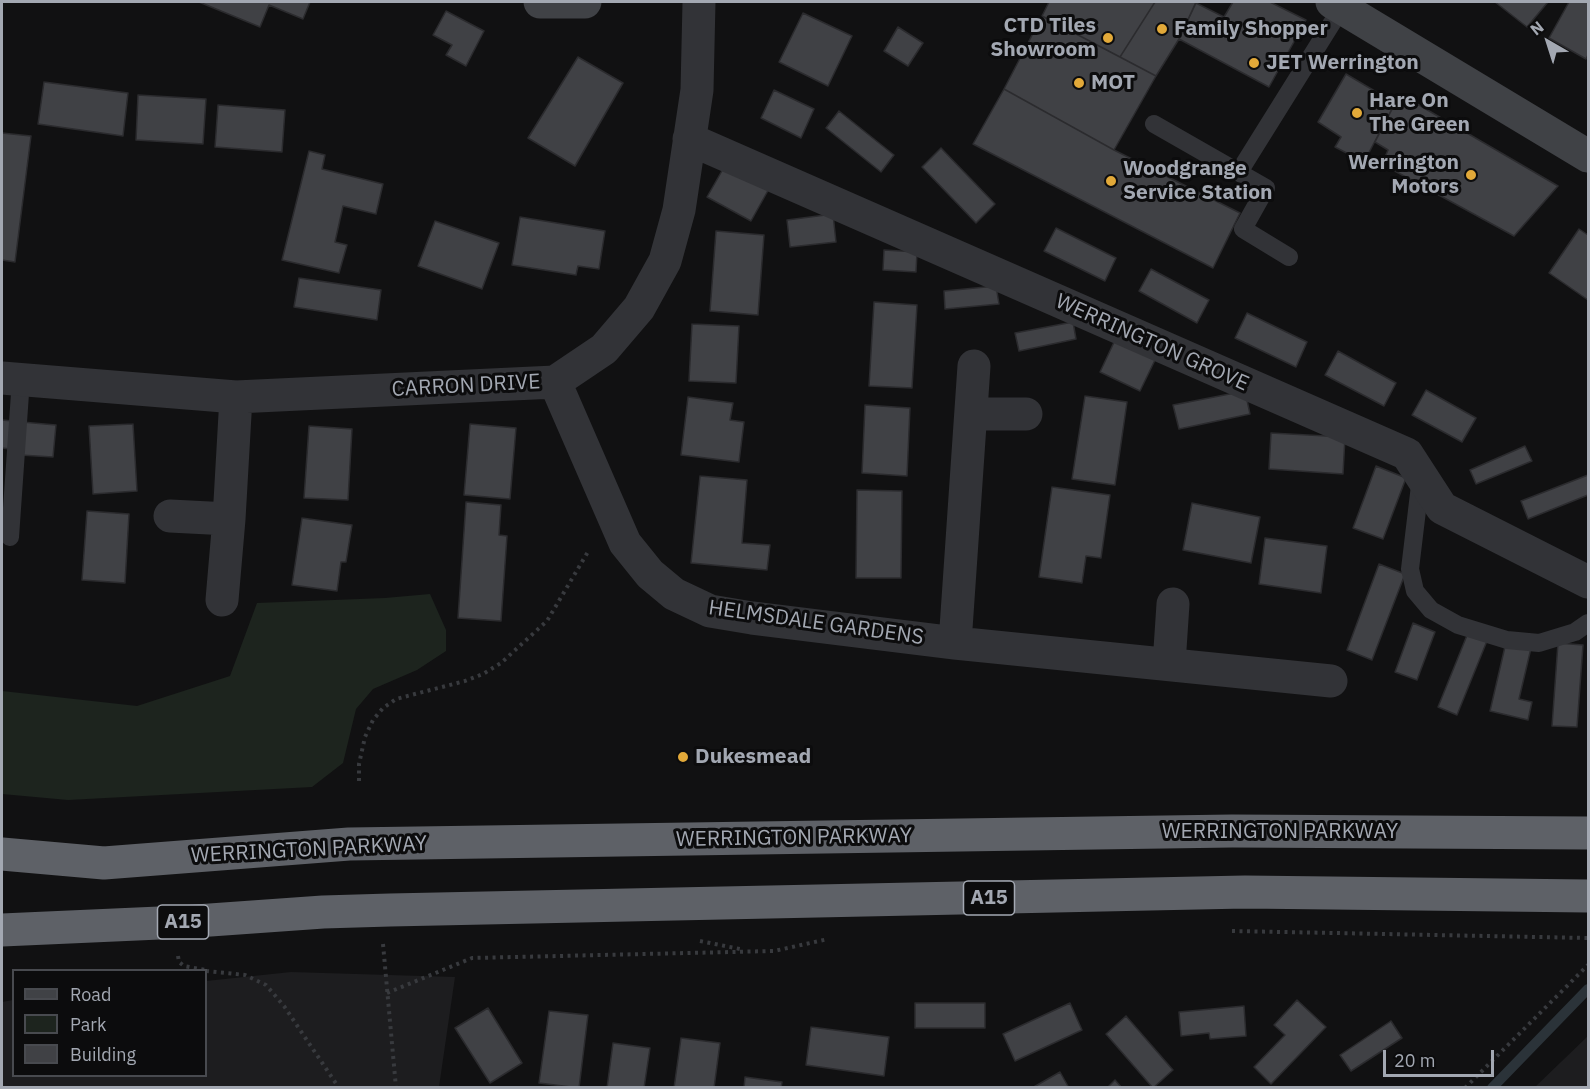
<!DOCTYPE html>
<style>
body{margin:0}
#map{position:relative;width:1590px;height:1089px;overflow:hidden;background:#111112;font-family:"IBM Plex Sans",sans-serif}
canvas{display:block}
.frame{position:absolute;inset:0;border:3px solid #a3a8b2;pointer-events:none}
.legend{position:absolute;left:12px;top:969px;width:195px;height:108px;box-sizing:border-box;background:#0c0c0d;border:2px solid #484a4f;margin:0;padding:8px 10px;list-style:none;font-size:18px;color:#a3a8b2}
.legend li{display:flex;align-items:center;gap:12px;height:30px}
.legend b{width:30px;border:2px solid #484a4f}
.north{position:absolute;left:1518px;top:12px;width:60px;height:60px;-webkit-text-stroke:4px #0c0c0d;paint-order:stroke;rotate:321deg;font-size:16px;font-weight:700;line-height:24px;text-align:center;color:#a3a8b2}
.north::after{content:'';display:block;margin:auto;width:21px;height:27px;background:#a3a8b2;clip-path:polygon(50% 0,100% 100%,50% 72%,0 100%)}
.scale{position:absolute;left:1383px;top:1050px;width:111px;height:27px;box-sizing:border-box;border:3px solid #a3a8b2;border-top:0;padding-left:8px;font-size:18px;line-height:21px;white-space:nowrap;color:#a3a8b2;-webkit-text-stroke:4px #0c0c0d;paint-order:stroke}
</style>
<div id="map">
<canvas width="1590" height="1089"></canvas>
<div class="frame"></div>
<ul class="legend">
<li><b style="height:8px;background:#404246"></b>Road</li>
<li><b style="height:16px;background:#1d241e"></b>Park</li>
<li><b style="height:16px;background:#404145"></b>Building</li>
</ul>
<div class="north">N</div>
<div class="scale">20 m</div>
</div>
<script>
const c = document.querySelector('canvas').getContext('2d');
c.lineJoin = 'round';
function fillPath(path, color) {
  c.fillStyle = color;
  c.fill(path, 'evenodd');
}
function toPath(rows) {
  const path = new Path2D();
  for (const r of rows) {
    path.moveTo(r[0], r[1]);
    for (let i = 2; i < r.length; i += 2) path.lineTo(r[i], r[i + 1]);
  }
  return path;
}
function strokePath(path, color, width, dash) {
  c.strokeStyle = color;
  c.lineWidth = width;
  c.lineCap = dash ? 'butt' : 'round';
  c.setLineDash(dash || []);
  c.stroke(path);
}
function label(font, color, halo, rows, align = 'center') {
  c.font = font + ' "IBM Plex Sans",sans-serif';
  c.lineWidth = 6;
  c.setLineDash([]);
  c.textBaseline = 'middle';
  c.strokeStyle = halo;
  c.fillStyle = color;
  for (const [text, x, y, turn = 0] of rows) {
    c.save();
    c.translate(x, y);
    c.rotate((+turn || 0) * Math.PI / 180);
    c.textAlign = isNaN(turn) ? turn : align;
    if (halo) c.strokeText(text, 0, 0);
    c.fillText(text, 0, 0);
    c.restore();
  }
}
fillPath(toPath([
 [291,972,455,977,439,1087,2,1087,2,1002,13,1000,14,1076,206,1076,206,981],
 [1588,1036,1588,1087,1535,1087]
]), '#1d1d1f');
fillPath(toPath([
 [430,594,446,630,446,651,417,670,373,689,356,709,343,763,312,787,68,800,2,794,2,691,137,706,230,676,257,603,385,598]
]), '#1d241e');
strokePath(toPath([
 [1492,1088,1588,989]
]), '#2b3339', 10);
const building = toPath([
 [199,2,310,2,303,19,269,5,260,27,199,2],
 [1049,2,1155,2,1120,57,1042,16,1049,2],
 [1155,2,1196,2,1179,39,1156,76,1120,57,1155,2],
 [1233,2,1270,2,1306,20,1269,87,1179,39,1196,3,1224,17,1233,2],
 [1495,2,1548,2,1527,27,1495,2],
 [1569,2,1588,2,1588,55,1586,59,1549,38,1569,2],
 [446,11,484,31,466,66,446,55,452,45,433,35,446,11],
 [803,13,852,36,828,86,779,62,803,13],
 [1042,16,1156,76,1114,150,1004,89,1042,16],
 [898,27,923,43,908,66,884,51,898,27],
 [578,57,623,83,575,166,528,138,578,57],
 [1346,74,1395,103,1364,162,1335,147,1341,137,1318,122,1346,74],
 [44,82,128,93,123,136,38,124,44,82],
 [1004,89,1114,150,1240,213,1213,268,973,144,1004,89],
 [774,90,814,109,801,138,761,118,774,90],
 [1400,94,1558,186,1514,236,1382,164,1388,150,1375,142,1400,94],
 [138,95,206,99,203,144,136,140,138,95],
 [218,105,285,110,282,152,215,147,218,105],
 [839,111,894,155,881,172,826,128,839,111],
 [2,133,31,136,15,262,2,260,2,133],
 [941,148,995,204,976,223,922,167,941,148],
 [309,151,325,155,322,169,383,184,376,214,343,206,335,242,347,245,339,273,282,260,309,151],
 [727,162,770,187,751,221,707,197,727,162],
 [833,214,836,242,790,247,787,220,833,214],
 [520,217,605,231,599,269,578,266,576,275,512,265,520,217],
 [435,221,499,243,482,289,418,266,435,221],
 [1056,228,1116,258,1105,281,1044,251,1056,228],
 [1579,229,1588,235,1588,300,1549,273,1579,229],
 [716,231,764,235,758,315,710,311,716,231],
 [884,250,917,252,916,272,883,270,884,250],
 [1151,269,1209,300,1197,323,1139,291,1151,269],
 [299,278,381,290,377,320,294,307,299,278],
 [996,286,999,304,945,309,944,291,996,286],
 [874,302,917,305,912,388,869,386,874,302],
 [1247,313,1307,342,1296,367,1235,338,1247,313],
 [1073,322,1076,339,1019,351,1015,333,1073,322],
 [692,324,739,326,736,383,689,381,692,324],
 [1116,338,1156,358,1140,391,1100,372,1116,338],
 [1338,351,1396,383,1384,406,1325,375,1338,351],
 [1426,390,1476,418,1462,442,1412,415,1426,390],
 [1245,391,1250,414,1179,429,1173,405,1245,391],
 [1085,396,1127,402,1115,485,1072,479,1085,396],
 [688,397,733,403,730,420,744,422,739,462,681,455,688,397],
 [865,405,910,408,907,476,862,473,865,405],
 [2,420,13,421,10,449,2,448,2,420],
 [22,422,56,425,53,457,20,455,22,422],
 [133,424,137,491,93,494,89,426,133,424],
 [470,424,516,428,510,499,464,495,470,424],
 [309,426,352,429,348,500,304,498,309,426],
 [1271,433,1345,437,1343,474,1269,469,1271,433],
 [1525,446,1532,461,1476,484,1470,470,1525,446],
 [1376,466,1406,478,1383,539,1353,528,1376,466],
 [1588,475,1588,495,1528,519,1521,501,1588,475],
 [700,476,747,480,742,543,770,545,767,570,691,563,700,476],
 [1052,487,1110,495,1101,558,1086,556,1082,583,1039,577,1052,487],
 [857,490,902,491,901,578,856,578,857,490],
 [466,502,501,505,499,535,507,536,501,621,458,618,466,502],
 [1192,503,1260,517,1251,563,1183,550,1192,503],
 [87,511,129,514,125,583,82,580,87,511],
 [302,518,352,525,346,562,341,562,337,591,292,585,302,518],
 [1265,538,1327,546,1321,593,1259,584,1265,538],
 [1379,564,1405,574,1372,660,1347,650,1379,564],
 [1413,623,1435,632,1417,680,1395,672,1413,623],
 [1470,628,1489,636,1457,715,1438,707,1470,628],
 [1507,638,1532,644,1519,699,1532,702,1528,720,1490,711,1507,638],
 [1558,643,1583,645,1577,727,1552,726,1558,643],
 [1297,1000,1326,1027,1271,1084,1254,1067,1285,1035,1274,1025,1297,1000],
 [915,1003,985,1003,985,1028,915,1028,915,1003],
 [1070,1003,1082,1030,1015,1061,1003,1034,1070,1003],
 [1244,1006,1246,1036,1210,1039,1209,1033,1181,1036,1179,1012,1244,1006],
 [488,1008,522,1063,490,1083,455,1028,488,1008],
 [549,1011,588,1015,579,1088,539,1083,549,1011],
 [1126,1016,1173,1070,1153,1088,1106,1034,1126,1016],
 [1391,1021,1402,1038,1351,1071,1340,1055,1391,1021],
 [811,1027,889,1037,884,1076,806,1065,811,1027],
 [681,1038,720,1043,714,1088,674,1088,681,1038],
 [613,1043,650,1048,644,1088,607,1088,613,1043],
 [1060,1072,1069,1088,1032,1088,1060,1072],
 [745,1077,782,1082,781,1088,744,1088,745,1077],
 [1115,1080,1122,1088,1107,1088,1115,1080]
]);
fillPath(building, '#404145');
strokePath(building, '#2b2b2e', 1.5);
strokePath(toPath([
 [359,781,359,764,365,737,373,720,383,708,396,699,465,681,483,674,501,663,547,621,589,550],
 [1232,931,1588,938],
 [700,941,740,949],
 [383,944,396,1088],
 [178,956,179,962,184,966,205,970],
 [206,971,245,975,266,985,284,1006,339,1088],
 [387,993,472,958,774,951,828,939],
 [1465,1088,1588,965]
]), '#383a3e', 4, [3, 4.5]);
strokePath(toPath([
 [1154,124,1266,188,1243,229,1289,257],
 [1239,172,1342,7],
 [1421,477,1410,569,1415,591,1431,610,1458,625,1507,640,1539,643,1575,632,1588,623],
 [10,537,21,379]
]), '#323337', 18);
strokePath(toPath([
 [689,139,1407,454,1442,508,1588,582],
 [2,378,236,397,555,382,604,349,639,308,665,261,679,210,697,90,699,2],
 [555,382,625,543,650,574,674,594,710,611,752,618,955,643,1331,681],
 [972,414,1026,414],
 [170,516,229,519],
 [222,600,229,519,236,397],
 [955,643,974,366],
 [1169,664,1173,604]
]), '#323337', 33);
strokePath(toPath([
 [540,2,585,2],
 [1332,2,1588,156]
]), '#404246', 33);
strokePath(toPath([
 [2,854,104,863,349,844,1232,831,1588,833],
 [2,930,182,922,323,912,390,910,1245,892,1588,896]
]), '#5e6167', 33);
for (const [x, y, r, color] of [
 [1162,29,6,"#e2a939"],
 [1108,38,6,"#e2a939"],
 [1254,63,6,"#e2a939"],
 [1079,83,6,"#e2a939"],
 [1357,113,6,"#e2a939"],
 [1471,175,6,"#e2a939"],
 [1111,181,6,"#e2a939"],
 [683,757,6,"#e2a939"]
]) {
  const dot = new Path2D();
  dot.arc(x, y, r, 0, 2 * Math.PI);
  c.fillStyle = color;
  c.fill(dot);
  strokePath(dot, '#0c0c0d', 2);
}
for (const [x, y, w] of [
 [989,898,51],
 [183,922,51]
]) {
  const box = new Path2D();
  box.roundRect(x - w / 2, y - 17, w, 34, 4.5);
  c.fillStyle = '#0c0c0d';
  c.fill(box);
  strokePath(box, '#a3a8b2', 1.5);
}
label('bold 20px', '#a3a8b2', null, [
 ["A15",989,898],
 ["A15",183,922]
]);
label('bold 21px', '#a3a8b2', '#0c0c0d', [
 ["CTD Tiles",1096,26,"right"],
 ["Showroom",1096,50,"right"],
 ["Family Shopper",1174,29],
 ["JET Werrington",1266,63],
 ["MOT",1091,83],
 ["Hare On",1369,101],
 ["The Green",1369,125],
 ["Werrington",1459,163,"right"],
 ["Motors",1459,187,"right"],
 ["Woodgrange",1123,169],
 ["Service Station",1123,193],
 ["Dukesmead",695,757]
], 'left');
label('21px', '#a3a8b2', '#0c0c0d', [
 ["WERRINGTON GROVE",1152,343,24],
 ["CARRON DRIVE",466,386,-3],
 ["HELMSDALE GARDENS",816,623,8],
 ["WERRINGTON PARKWAY",1280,832],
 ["WERRINGTON PARKWAY",794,838,-1],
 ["WERRINGTON PARKWAY",309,850,-3]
]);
</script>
